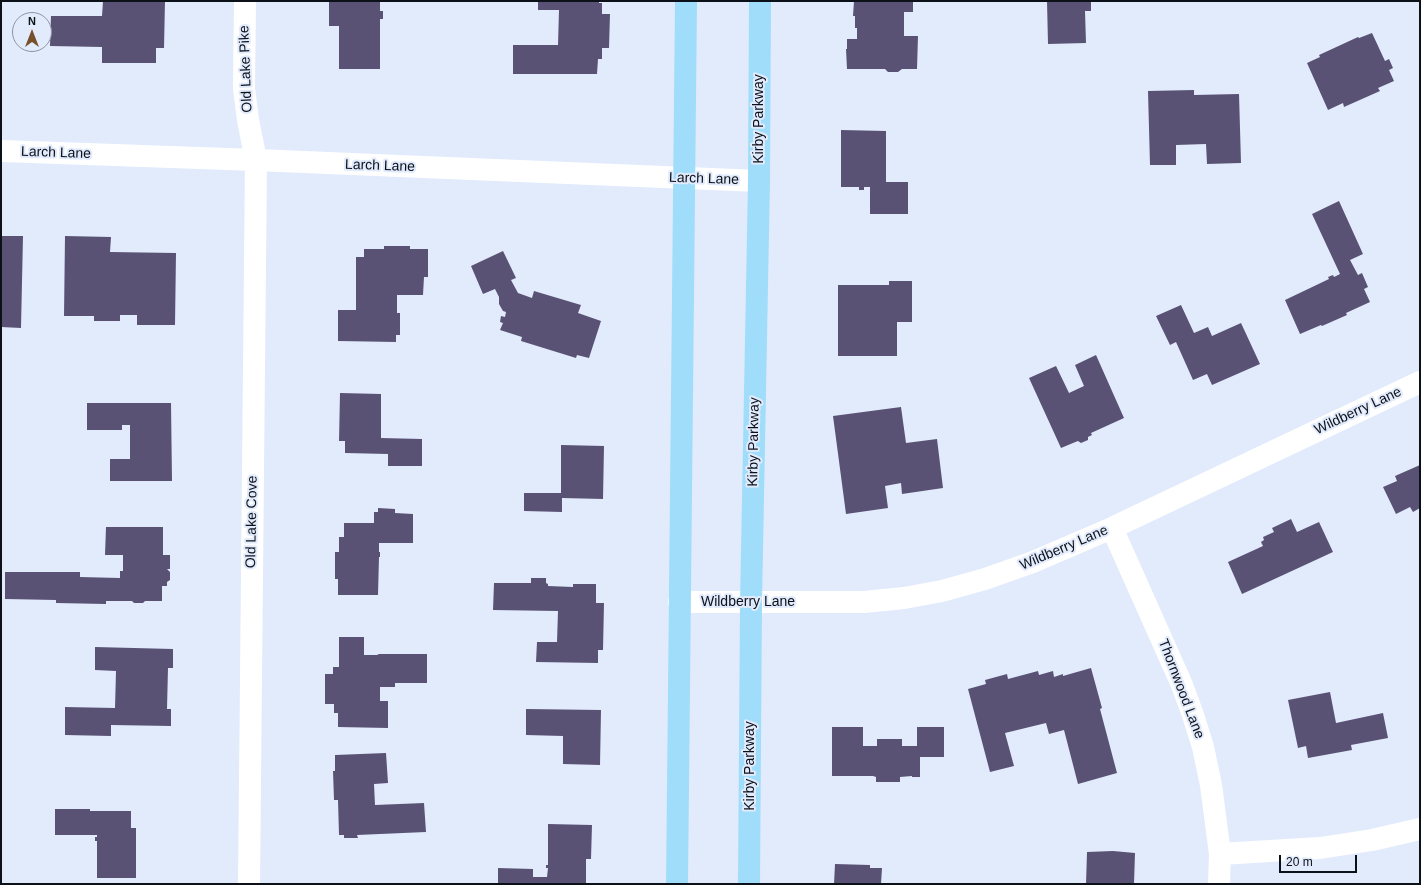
<!DOCTYPE html>
<style>
body{margin:0}
#map{position:relative;width:1421px;height:885px;overflow:hidden;background:#e2ebfc;font-family:Helvetica,sans-serif}
canvas{display:block}
.frame{position:absolute;inset:0;border:2px solid #0b1019;pointer-events:none}
.north{position:absolute;left:12px;top:12px;width:40px;height:40px;box-sizing:border-box;background:#e2ebfc;border:1px solid #8c93a1;border-radius:50%;rotate:0deg;font-size:11px;font-weight:700;line-height:16px;text-align:center;color:#0b1019}
.north::after{content:'';display:block;margin:auto;width:14px;height:18px;background:#75502b;clip-path:polygon(50% 0,100% 100%,50% 72%,0 100%)}
.scale{position:absolute;left:1279px;top:855px;width:78px;height:18px;box-sizing:border-box;border:2px solid #0b1019;border-top:0;padding-left:5px;font-size:12px;line-height:14px;white-space:nowrap;color:#0b1019;-webkit-text-stroke:3px #e2ebfc;paint-order:stroke}
</style>
<div id="map">
<canvas width="1421" height="885"></canvas>
<div class="frame"></div>
<div class="north">N</div>
<div class="scale">20 m</div>
</div>
<script>
const c = document.querySelector('canvas').getContext('2d');
c.lineJoin = 'round';
function fillPath(path, color) {
  c.fillStyle = color;
  c.fill(path, 'evenodd');
}
function toPath(rows) {
  const path = new Path2D();
  for (const r of rows) {
    path.moveTo(r[0], r[1]);
    for (let i = 2; i < r.length; i += 2) path.lineTo(r[i], r[i + 1]);
  }
  return path;
}
function strokePath(path, color, width, dash) {
  c.strokeStyle = color;
  c.lineWidth = width;
  c.lineCap = dash ? 'butt' : 'round';
  c.setLineDash(dash || []);
  c.stroke(path);
}
function label(font, color, halo, rows, align = 'center') {
  c.font = font + ' Helvetica,sans-serif';
  c.lineWidth = 4;
  c.setLineDash([]);
  c.textBaseline = 'middle';
  c.strokeStyle = halo;
  c.fillStyle = color;
  for (const [text, x, y, turn = 0] of rows) {
    c.save();
    c.translate(x, y);
    c.rotate((+turn || 0) * Math.PI / 180);
    c.textAlign = isNaN(turn) ? turn : align;
    if (halo) c.strokeText(text, 0, 0);
    c.fillText(text, 0, 0);
    c.restore();
  }
}
fillPath(toPath([
 [103,1,165,1,164,48,156,48,156,63,102,63,102,47,50,46,51,16,102,16],
 [329,1,380,1,380,11,383,11,383,19,380,19,380,69,339,69,339,26,329,26],
 [538,1,599,1,599,3,602,3,602,14,610,14,609,48,602,48,602,59,598,59,597,74,513,74,513,45,558,45,559,10,538,10],
 [854,1,913,1,913,12,904,12,904,36,918,36,917,69,902,69,898,72,888,72,885,69,847,69,846,49,847,49,847,39,857,39,857,28,855,28,855,16,853,16],
 [1047,1,1091,1,1091,11,1085,11,1086,43,1048,44],
 [1372,33,1385,61,1389,59,1393,68,1389,70,1394,81,1378,88,1380,91,1344,107,1343,103,1328,110,1307,63,1320,57,1319,55,1358,37,1359,38],
 [1194,90,1194,95,1239,94,1241,163,1207,164,1206,144,1176,145,1176,165,1150,165,1148,91],
 [841,130,886,131,886,182,908,182,908,214,870,214,870,187,864,187,864,190,859,190,859,187,841,187],
 [1339,201,1363,254,1350,260,1358,275,1362,273,1368,287,1364,289,1370,302,1346,313,1347,315,1322,326,1321,325,1300,334,1285,300,1329,279,1328,277,1333,275,1334,277,1340,274,1312,214],
 [1,236,23,236,21,328,1,327],
 [65,236,111,237,110,252,176,253,175,325,137,325,137,315,120,315,120,321,94,321,94,316,64,316],
 [384,246,410,246,410,249,428,249,428,277,424,277,423,295,397,295,397,313,400,313,400,335,396,335,396,342,338,341,338,310,356,310,356,257,364,257,364,249,384,249],
 [503,251,516,278,511,280,518,293,532,298,534,291,581,305,578,313,601,321,589,358,577,355,576,358,521,341,522,337,500,330,503,323,500,322,501,316,505,317,506,312,503,311,499,304,499,297,495,289,483,294,471,266],
 [889,281,912,281,912,322,897,322,897,356,838,356,838,285,889,285],
 [1181,305,1194,333,1208,327,1212,336,1241,323,1260,364,1212,385,1207,374,1193,380,1176,342,1170,345,1156,316],
 [1096,355,1124,418,1091,433,1092,435,1088,437,1088,440,1081,443,1078,441,1073,443,1061,448,1029,378,1056,366,1069,393,1084,386,1075,365],
 [340,393,381,394,381,438,422,439,422,466,388,466,388,454,345,453,345,441,339,441],
 [87,403,171,403,172,481,110,481,110,459,130,459,130,425,122,425,122,430,87,430],
 [901,407,906,443,937,439,943,488,902,494,901,483,885,486,888,508,846,514,833,416],
 [561,445,604,446,603,499,562,498,562,512,524,511,524,493,561,493],
 [1420,465,1420,508,1413,512,1410,507,1396,514,1383,487,1397,481,1395,476],
 [378,508,395,509,395,513,413,514,413,543,379,543,379,552,380,552,380,557,379,557,378,595,338,595,338,579,335,579,335,552,339,552,339,537,344,537,344,523,374,523,374,512,378,512],
 [1291,519,1297,532,1319,522,1333,552,1242,594,1228,562,1263,546,1261,542,1264,540,1263,537,1274,532,1272,528],
 [106,527,163,527,163,555,170,555,170,569,167,569,170,572,170,580,167,582,167,586,162,586,162,601,145,601,143,603,134,603,132,601,106,601,106,604,56,603,56,600,5,599,5,572,80,572,80,577,120,578,120,571,123,571,123,555,105,555],
 [531,578,546,578,546,583,548,584,548,586,573,587,573,584,596,584,596,603,604,603,603,650,598,650,598,663,536,662,537,642,557,642,558,611,493,610,494,583,531,583],
 [339,637,364,637,364,655,377,655,379,654,427,654,427,683,395,683,395,687,380,687,380,701,388,701,388,728,338,727,338,713,334,713,334,704,325,704,325,674,333,674,333,667,339,667],
 [95,647,173,649,173,668,168,668,167,709,171,709,171,726,111,725,111,736,65,735,65,707,115,708,116,671,95,670],
 [1091,668,1102,708,1100,709,1117,773,1078,784,1064,730,1049,734,1046,723,1005,733,1014,766,990,772,968,689,986,684,985,680,1007,674,1008,679,1038,671,1039,675,1053,671,1054,677,1063,674,1063,676],
 [1330,692,1336,723,1383,713,1388,738,1351,745,1352,750,1308,758,1306,746,1298,748,1288,700],
 [526,709,601,710,600,765,563,764,563,736,526,735],
 [832,727,863,727,863,746,877,746,877,739,902,739,902,746,917,746,917,727,944,727,944,757,920,757,920,777,912,777,912,776,900,777,900,782,876,782,876,777,873,776,832,776],
 [386,753,388,783,374,784,375,805,424,803,426,832,357,835,358,838,344,838,344,835,339,835,338,800,334,800,333,771,335,771,335,755],
 [55,809,90,809,90,811,131,811,131,828,136,828,136,878,97,878,97,841,95,841,95,837,97,837,97,835,55,835],
 [548,824,592,825,591,859,586,859,586,884,498,884,498,868,533,869,533,877,547,877,548,868,546,868,546,865,548,865],
 [1113,851,1135,853,1134,884,1086,884,1087,852],
 [835,864,870,865,870,868,882,868,881,884,834,884]
]), '#5a5274');
strokePath(toPath([
 [245,1,244,88,248,120,256,160,249,884],
 [1,151,256,160,759,181],
 [1112,528,1182,685,1193,715,1203,747,1211,785,1220,854,1219,884],
 [679,602,864,602,904,598,942,591,985,579,1033,562,1112,528,1420,382],
 [1220,854,1320,848,1372,840,1420,829]
]), '#fff', 22);
strokePath(toPath([
 [677,884,686,1],
 [749,884,751,603,759,181,760,1]
]), '#a0ddfb', 22);
label('14px', '#0b1019', '#e2ebfc', [
 ["Old Lake Pike",246,69,-92],
 ["Kirby Parkway",759,119,-90],
 ["Larch Lane",56,153,2],
 ["Larch Lane",380,166,2],
 ["Larch Lane",704,179,2],
 ["Wildberry Lane",1358,411,-25],
 ["Kirby Parkway",754,442,-89],
 ["Old Lake Cove",252,522,-89],
 ["Wildberry Lane",1064,548,-23],
 ["Wildberry Lane",748,602],
 ["Thornwood Lane",1181,689,69],
 ["Kirby Parkway",750,766,-90]
]);
</script>
